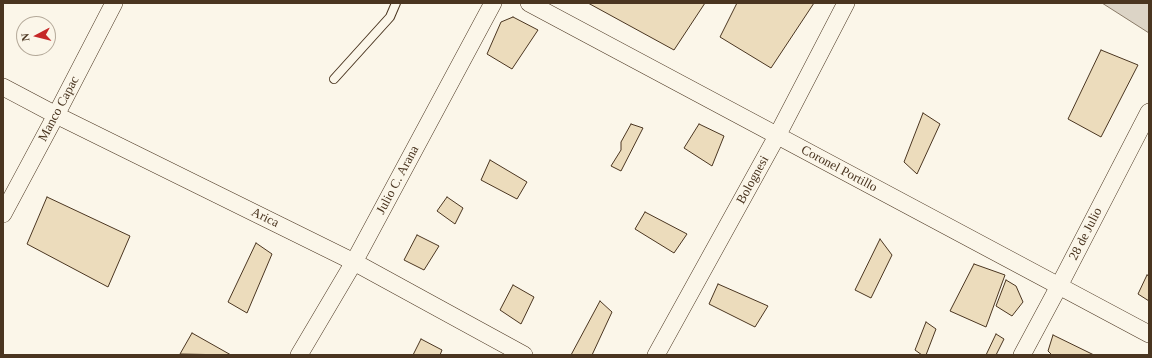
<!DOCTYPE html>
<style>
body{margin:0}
#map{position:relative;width:1152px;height:358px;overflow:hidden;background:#fbf6e9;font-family:"Times New Roman",serif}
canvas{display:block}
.frame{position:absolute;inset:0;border:4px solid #4a3520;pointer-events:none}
.north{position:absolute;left:16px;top:16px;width:40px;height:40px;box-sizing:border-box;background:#fbf6e9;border:1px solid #b4a999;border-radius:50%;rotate:263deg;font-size:11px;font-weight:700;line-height:16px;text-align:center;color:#4a3520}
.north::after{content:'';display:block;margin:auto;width:14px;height:18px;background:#c62828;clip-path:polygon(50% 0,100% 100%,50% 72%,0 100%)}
</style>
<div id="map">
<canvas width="1152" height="358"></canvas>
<div class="frame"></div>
<div class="north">N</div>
</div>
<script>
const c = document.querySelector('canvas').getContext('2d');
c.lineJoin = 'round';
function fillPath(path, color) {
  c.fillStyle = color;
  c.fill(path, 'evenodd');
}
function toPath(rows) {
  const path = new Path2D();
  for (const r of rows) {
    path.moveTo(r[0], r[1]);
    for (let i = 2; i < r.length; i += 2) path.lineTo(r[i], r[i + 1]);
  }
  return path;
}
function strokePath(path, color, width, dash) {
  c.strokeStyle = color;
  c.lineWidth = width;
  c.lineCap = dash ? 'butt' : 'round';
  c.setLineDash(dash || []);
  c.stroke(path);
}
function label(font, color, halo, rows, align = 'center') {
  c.font = font + ' "Times New Roman",serif';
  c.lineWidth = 3;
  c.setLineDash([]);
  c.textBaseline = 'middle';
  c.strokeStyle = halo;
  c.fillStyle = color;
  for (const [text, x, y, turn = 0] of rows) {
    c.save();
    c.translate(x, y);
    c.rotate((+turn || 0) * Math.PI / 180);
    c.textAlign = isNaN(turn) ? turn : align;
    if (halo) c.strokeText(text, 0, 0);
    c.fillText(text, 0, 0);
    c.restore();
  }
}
const water = toPath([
 [1102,3,1149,3,1149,33,1102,3]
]);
fillPath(water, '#dcd4c6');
strokePath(water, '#887966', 1);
const building = toPath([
 [588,3,705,3,674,50,588,3],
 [737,3,814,3,771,68,720,37,737,3],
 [513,17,538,30,512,69,487,54,501,22,513,17],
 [1101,50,1138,65,1101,137,1068,119,1101,50],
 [923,113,940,124,917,174,904,162,923,113],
 [631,124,643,128,621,171,611,166,621,150,621,142,631,124],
 [699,124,724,136,712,166,684,148,699,124],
 [490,160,527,182,517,199,481,180,490,160],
 [47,197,130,236,108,287,27,244,47,197],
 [447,197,463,208,455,224,437,211,447,197],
 [645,212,687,234,674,253,635,229,645,212],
 [417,235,439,246,424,270,404,260,417,235],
 [880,239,892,255,871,298,855,290,880,239],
 [256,243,272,254,247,313,228,302,256,243],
 [974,264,1005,275,986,327,950,311,974,264],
 [1147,275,1149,276,1149,301,1138,294,1147,275],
 [1006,280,1016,286,1023,302,1012,316,996,306,1006,280],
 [718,284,768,306,755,327,709,304,718,284],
 [513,285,534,297,521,324,500,310,513,285],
 [600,301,612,312,592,355,571,355,600,301],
 [926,322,936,329,926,355,922,355,915,350,926,322],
 [192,333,231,355,180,354,192,333],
 [996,334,1004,339,996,355,986,355,996,334],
 [1053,335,1094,355,1052,355,1048,351,1053,335],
 [421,339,442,350,440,355,413,355,421,339]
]);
fillPath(building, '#ecdcbc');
strokePath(building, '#4a3520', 1);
const service = toPath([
 [334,79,390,17,396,3]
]);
const minor = toPath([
 [529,3,1149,334],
 [3,87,56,115,354,262,524,355],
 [3,214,56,115,114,3],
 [299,355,354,262,493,3],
 [656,355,777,136,846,3],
 [1022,355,1059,286,1149,112]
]);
strokePath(service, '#4a3520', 10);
strokePath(minor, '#4a3520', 18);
strokePath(service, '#fbf6e9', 8);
strokePath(minor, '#fbf6e9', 17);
label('13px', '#4a3520', '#fbf6e9', [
 ["Manco Capac",59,109,-62],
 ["Coronel Portillo",839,169,28],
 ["Julio C. Arana",398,180,-62],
 ["Bolognesi",753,180,-61],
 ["Arica",265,218,26],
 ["28 de Julio",1086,234,-63]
]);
</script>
